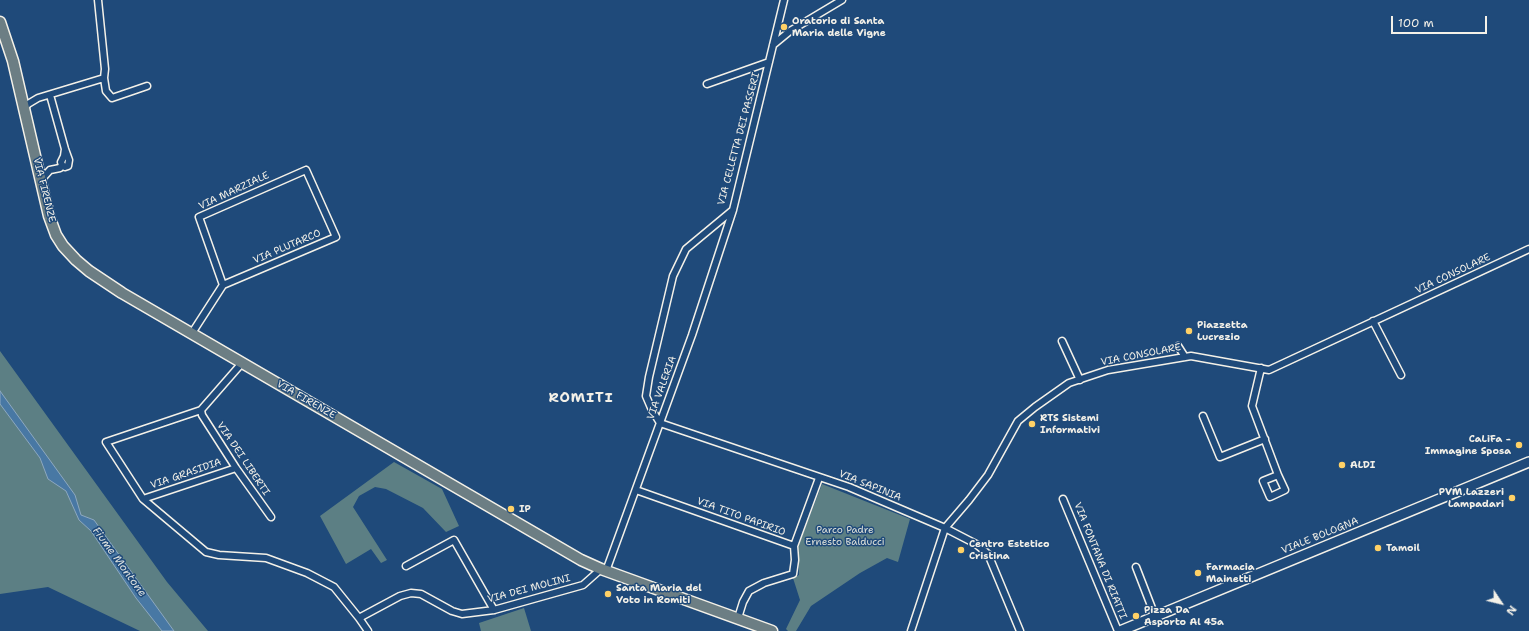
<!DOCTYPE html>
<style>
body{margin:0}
#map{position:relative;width:1529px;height:631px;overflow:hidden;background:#1f4a7a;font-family:"Shantell Sans",sans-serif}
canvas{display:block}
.north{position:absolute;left:1481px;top:583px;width:40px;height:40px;-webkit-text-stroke:3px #1f4a7a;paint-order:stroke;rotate:125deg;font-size:11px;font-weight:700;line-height:16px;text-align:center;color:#f4f1e8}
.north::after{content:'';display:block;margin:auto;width:14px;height:18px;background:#f4f1e8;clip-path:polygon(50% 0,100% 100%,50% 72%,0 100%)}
.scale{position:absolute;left:1391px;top:16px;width:96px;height:18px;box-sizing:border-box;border:2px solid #f4f1e8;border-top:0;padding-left:5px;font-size:12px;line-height:14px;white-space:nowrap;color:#f4f1e8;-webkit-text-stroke:3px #1f4a7a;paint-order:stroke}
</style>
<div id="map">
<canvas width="1529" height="631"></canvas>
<div class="north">N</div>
<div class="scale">100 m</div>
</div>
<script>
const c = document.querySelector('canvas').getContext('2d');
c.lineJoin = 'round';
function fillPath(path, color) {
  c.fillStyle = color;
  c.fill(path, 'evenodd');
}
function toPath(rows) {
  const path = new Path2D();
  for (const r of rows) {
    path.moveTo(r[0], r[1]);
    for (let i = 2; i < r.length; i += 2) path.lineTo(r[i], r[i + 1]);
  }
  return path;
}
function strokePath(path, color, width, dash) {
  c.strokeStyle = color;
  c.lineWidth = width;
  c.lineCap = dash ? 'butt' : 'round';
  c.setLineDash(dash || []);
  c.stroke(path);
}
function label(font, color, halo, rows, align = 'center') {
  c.font = font + ' "Shantell Sans",sans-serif';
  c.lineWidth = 3;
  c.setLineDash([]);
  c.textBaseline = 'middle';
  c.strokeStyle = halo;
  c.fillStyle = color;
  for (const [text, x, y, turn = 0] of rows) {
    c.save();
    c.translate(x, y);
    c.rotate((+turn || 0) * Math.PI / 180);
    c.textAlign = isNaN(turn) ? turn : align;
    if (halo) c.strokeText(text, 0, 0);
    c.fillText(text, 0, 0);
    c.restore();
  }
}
fillPath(toPath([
 [0,351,167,582,208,631,140,631,48,587,0,594],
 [394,462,442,489,459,526,446,532,423,508,386,489,375,487,359,496,353,507,387,560,381,563,371,549,346,564,320,516],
 [822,484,910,519,898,562,887,558,860,573,811,606,796,631,788,631,786,629,800,600,793,578,799,575,798,547],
 [524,608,531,631,481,631,479,623]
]), '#5c7f84');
const water = toPath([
 [0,391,75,495,81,515,94,520,174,631,162,631,136,598,91,531,79,520,66,491,48,479,40,458,0,404,0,391]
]);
fillPath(water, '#4878a4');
strokePath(water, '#8da8bf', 1);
const street = toPath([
 [98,0,105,69,104,78,106,91,112,98,147,86],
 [773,45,790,31,842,0],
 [707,84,769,62],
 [50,95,65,149,69,160,68,166,65,167,62,165,61,162,64,156,65,149],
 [24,109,28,104,38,98,104,78],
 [306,170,336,237,223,285,199,217,306,170],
 [41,180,50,170,60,168,62,165],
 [733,210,686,249,673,276,649,377,646,396,652,410,660,423,849,487,945,528,976,544,988,554,1020,631],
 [1373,321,1401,375],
 [192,333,223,285],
 [1062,341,1080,380],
 [1178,346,1185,357],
 [242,363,201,410,106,442,143,499,206,552,219,555,266,558,307,573,334,587,359,618,400,596,411,593,421,594,452,611,462,614,494,610,583,585,601,569],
 [1261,368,1252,406,1278,475,1263,481,1270,497,1285,490,1278,475],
 [201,410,202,415,236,468,271,517],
 [1203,416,1220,457,1265,439],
 [636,490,794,546,819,478],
 [143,499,236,468],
 [1063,499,1118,631],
 [406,566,454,540,494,610],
 [1136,567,1155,616],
 [606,571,692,335,733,210,784,0],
 [359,618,368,631],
 [738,618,743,602,749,591,764,583,793,574,795,560,794,546],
 [911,631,945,528,969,500,988,475,1018,421,1035,407,1069,383,1108,370,1191,356,1269,370,1529,249]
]);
const secondary = toPath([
 [1120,631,1529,462]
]);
const primary = toPath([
 [0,22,13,61,49,216,56,235,63,246,76,260,89,271,122,293,581,560,601,569,772,631]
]);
strokePath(street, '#f4f1e8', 9);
strokePath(secondary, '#f4f1e8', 12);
strokePath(primary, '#f4f1e8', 13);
strokePath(street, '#1f4a7a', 6);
strokePath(secondary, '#1f4a7a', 9);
strokePath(primary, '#6c7e84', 10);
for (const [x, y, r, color] of [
 [784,27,4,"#ffd166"],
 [1189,331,4,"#ffd166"],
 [1032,424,4,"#ffd166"],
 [1519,445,4,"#ffd166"],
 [1342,465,4,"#ffd166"],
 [1512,498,4,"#ffd166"],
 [511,509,4,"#ffd166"],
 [1378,548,4,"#ffd166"],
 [961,550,4,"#ffd166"],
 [1198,573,4,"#ffd166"],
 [608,594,4,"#ffd166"],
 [1136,616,4,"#ffd166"]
]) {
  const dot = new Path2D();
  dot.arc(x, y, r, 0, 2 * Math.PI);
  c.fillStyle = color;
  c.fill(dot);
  strokePath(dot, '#1f4a7a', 1.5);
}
label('bold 10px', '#f4f1e8', '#1f4a7a', [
 ["Oratorio di Santa",792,21],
 ["Maria delle Vigne",792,33],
 ["Piazzetta",1197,325],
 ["Lucrezio",1197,337],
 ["RTS Sistemi",1040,418],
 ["Informativi",1040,430],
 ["CaLiFa -",1511,439,"right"],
 ["Immagine Sposa",1511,451,"right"],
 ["ALDI",1350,465],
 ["PVM Lazzeri",1504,492,"right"],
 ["Lampadari",1504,504,"right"],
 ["IP",519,509],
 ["Centro Estetico",969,544],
 ["Cristina",969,556],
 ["Tamoil",1386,548],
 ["Farmacia",1206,567],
 ["Mainetti",1206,579],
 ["Santa Maria del",616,588],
 ["Voto in Romiti",616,600],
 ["Pizza Da",1144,610],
 ["Asporto Al 45a",1144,622]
], 'left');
label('10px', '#f4f1e8', '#1f4a7a', [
 ["VIA CELLETTA DEI PASSERI",739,139,-75],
 ["VIA FIRENZE",44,190,76],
 ["VIA MARZIALE",234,191,-25],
 ["VIA PLUTARCO",287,247,-23],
 ["VIA CONSOLARE",1453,274,-25],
 ["VIA CONSOLARE",1141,355,-11],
 ["VIA VALERIA",662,388,-70],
 ["VIA FIRENZE",306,400,30],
 ["VIA DEI LIBERTI",243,459,56],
 ["VIA GRASIDIA",186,474,-19],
 ["VIA SAPINIA",870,486,22],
 ["VIA TITO PAPIRIO",741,517,20],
 ["VIALE BOLOGNA",1320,536,-22],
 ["VIA FONTANA DI RIATTI",1100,561,68],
 ["VIA DEI MOLINI",529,589,-15]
]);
label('10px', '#dde0d9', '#1f4a7a', [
 ["Parco Padre",845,530],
 ["Ernesto Balducci",845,542]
]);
label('italic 11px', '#dadfde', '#1f4a7a', [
 ["Fiume Montone",119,562,54]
]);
c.letterSpacing = '1px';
label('bold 14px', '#f4f1e8', '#1f4a7a', [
 ["ROMITI",581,398]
]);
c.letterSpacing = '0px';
</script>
